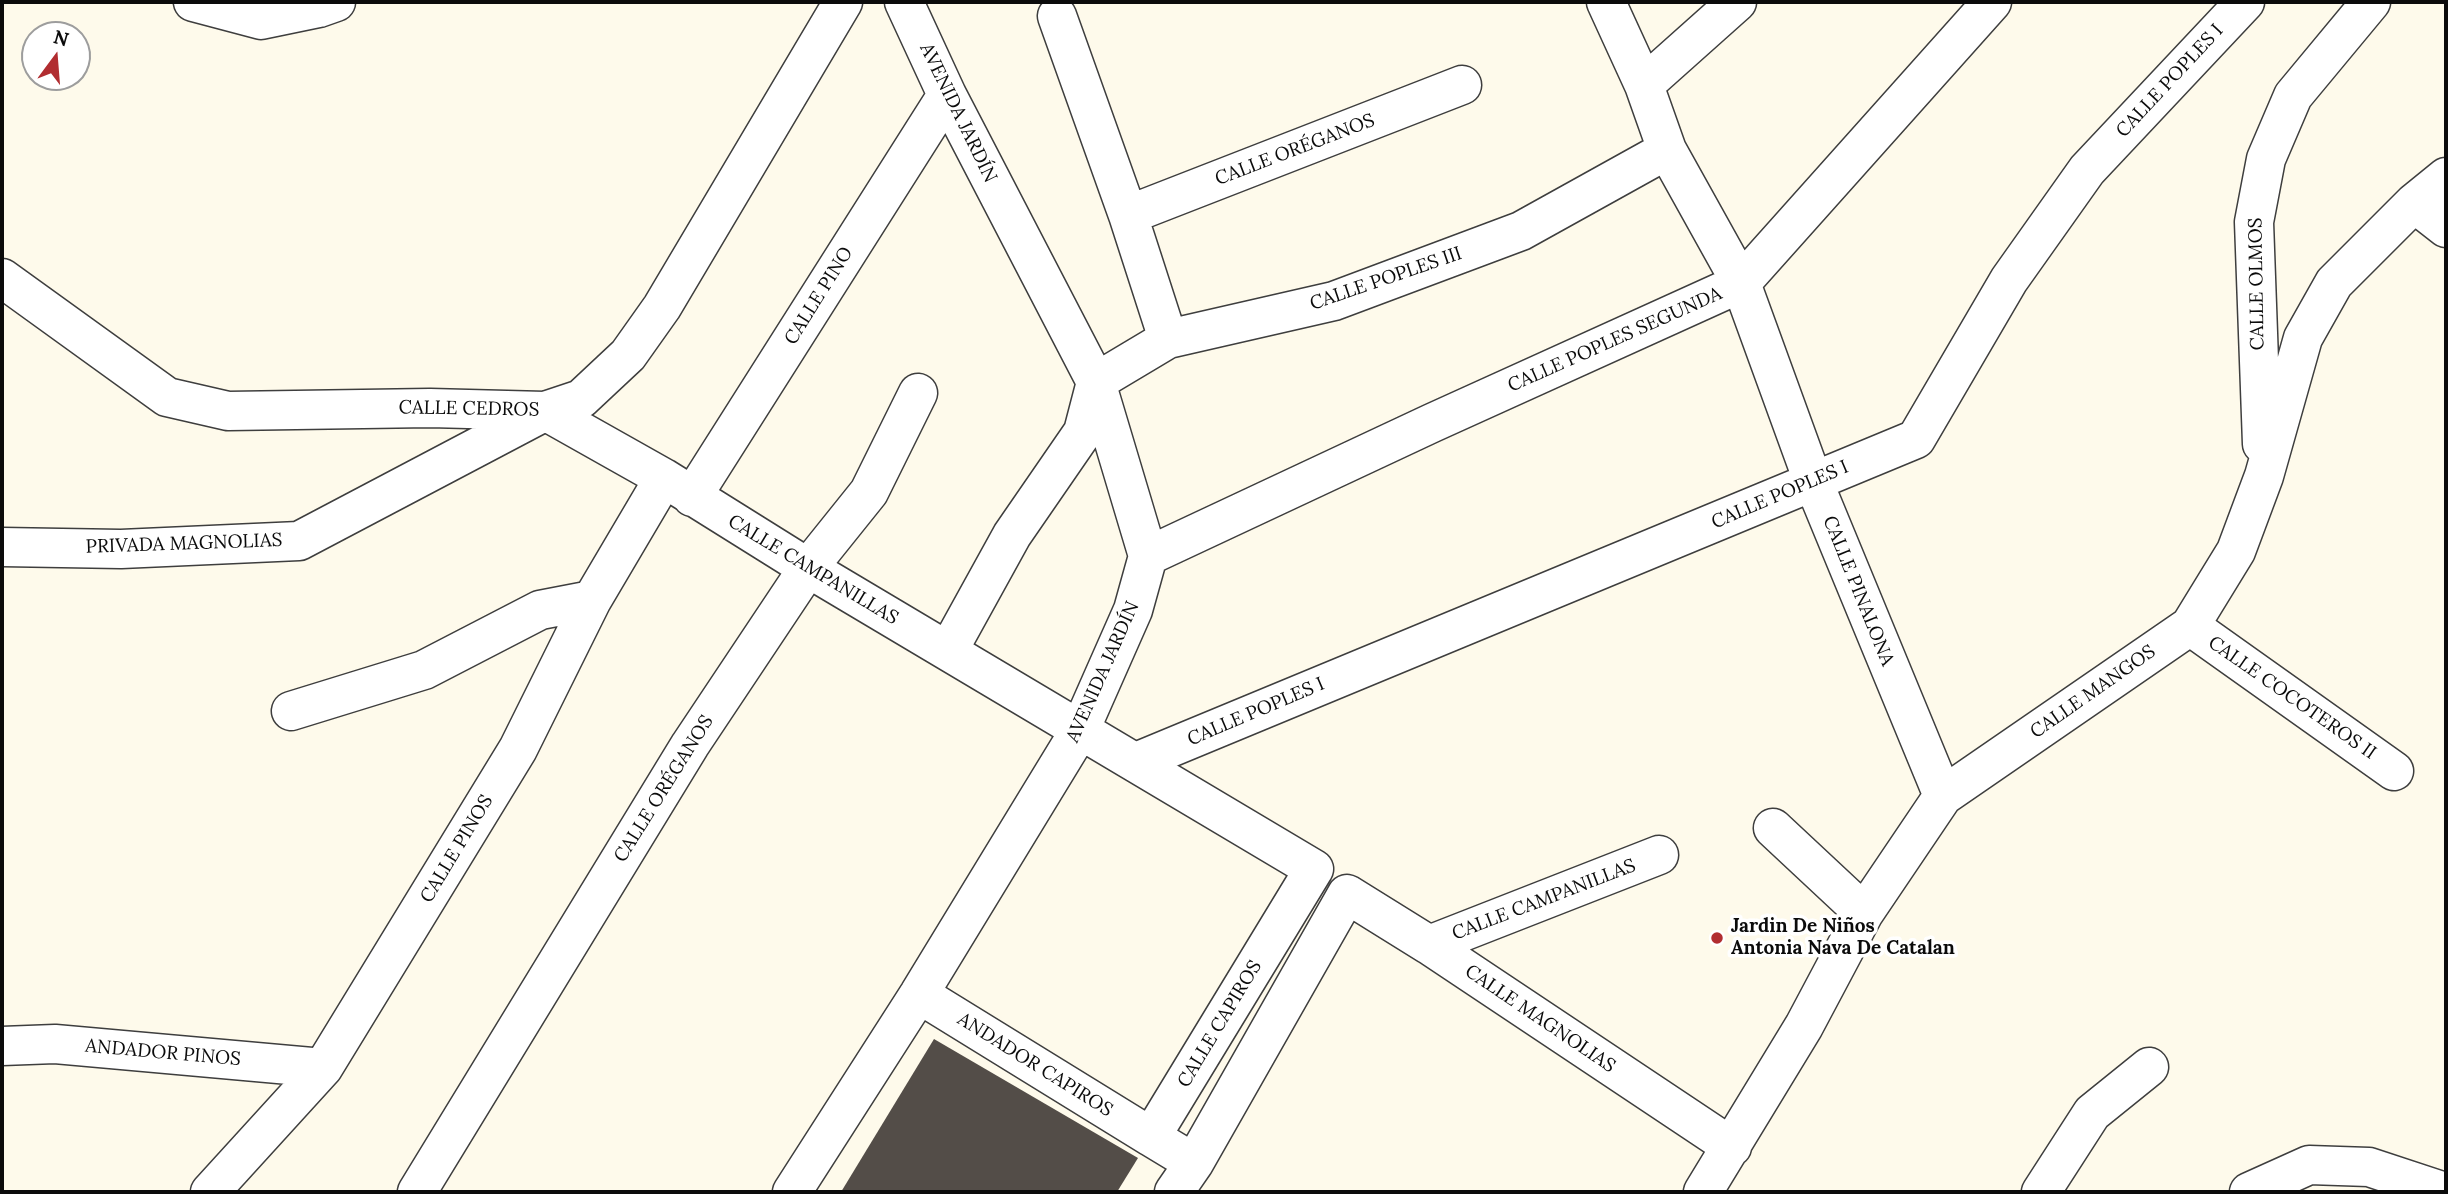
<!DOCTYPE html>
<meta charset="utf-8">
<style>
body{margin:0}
#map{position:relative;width:2448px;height:1194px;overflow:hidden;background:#fefaeb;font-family:Lora,serif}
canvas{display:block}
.frame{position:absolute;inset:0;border:4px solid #0b0b0b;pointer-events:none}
.north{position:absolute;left:21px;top:21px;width:70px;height:70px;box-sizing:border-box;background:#fff;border:2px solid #9d9d9d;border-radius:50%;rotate:16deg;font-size:19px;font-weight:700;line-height:28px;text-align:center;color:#0b0b0b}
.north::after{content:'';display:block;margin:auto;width:24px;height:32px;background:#b12d30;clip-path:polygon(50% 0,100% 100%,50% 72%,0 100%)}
</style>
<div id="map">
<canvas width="2448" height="1194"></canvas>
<div class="frame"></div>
<div class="north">N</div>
</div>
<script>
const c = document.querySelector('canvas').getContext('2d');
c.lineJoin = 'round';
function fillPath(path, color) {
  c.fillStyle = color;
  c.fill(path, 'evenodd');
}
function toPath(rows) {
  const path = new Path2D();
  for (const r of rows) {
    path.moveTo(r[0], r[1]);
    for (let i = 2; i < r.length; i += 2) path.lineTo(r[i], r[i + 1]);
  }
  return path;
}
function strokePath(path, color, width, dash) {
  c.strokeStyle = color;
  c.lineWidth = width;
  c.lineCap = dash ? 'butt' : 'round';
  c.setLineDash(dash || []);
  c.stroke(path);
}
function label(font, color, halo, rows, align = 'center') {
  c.font = font + ' Lora,serif';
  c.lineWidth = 7;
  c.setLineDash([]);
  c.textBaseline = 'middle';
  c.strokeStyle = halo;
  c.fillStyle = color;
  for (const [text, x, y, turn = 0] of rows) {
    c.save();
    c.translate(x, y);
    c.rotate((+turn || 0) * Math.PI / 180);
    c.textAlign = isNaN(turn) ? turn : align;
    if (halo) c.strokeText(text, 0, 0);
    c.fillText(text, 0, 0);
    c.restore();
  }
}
fillPath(toPath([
 [934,1039,1138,1158,1117,1192,841,1192]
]), '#534d48');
const street = toPath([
 [193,2,261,20,319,8,336,2],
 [1606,2,1644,85,1667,150,1741,283,1813,481,1943,796],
 [1057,16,1128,215,1168,339],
 [1644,85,1737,2],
 [2414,203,2446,228],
 [1128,215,1462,85],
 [2,278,167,397,228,411,430,408,545,411,581,399,628,355,662,307,843,2],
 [545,411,664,478,808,568,1314,869,1151,1137,1194,1163],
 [2262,444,2254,222,2266,159,2293,96,2371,2],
 [692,497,947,95],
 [2,547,121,549,299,541,542,413],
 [1148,556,1432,423,1741,283,1992,2],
 [2190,626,2394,771],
 [948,651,1012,535,1083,432,1096,382,1168,339,1334,301,1521,231,1667,150],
 [291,711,424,670,540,610,592,600],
 [1136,762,1916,439,2009,280,2087,170,2245,2],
 [1773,828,1864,913],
 [1429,945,1659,855],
 [919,994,1151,1137],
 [2,1046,55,1044,323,1068],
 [210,1192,323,1068,518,749,592,600,664,478],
 [417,1192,690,745,808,568,869,492,918,393],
 [792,1192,919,994,1080,730,1133,610,1148,556,1096,382,947,95,904,2],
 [1174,1192,1194,1163,1347,894,1429,945,1732,1147],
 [1703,1192,1804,1026,1864,913,1943,796,2190,626,2236,551,2264,476,2303,338,2334,283,2414,203,2446,177],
 [2041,1192,2092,1113,2149,1067],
 [2249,1192,2309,1165,2369,1167,2445,1192]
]);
strokePath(street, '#3e3e3e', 41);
strokePath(street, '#fff', 38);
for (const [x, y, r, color] of [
 [1717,938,7,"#b12d30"]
]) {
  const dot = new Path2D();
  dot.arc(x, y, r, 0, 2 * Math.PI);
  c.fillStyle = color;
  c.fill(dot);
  strokePath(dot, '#fff', 2.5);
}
label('19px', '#0b0b0b', '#fff', [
 ["CALLE POPLES I",2170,81,-47],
 ["AVENIDA JARDÍN",958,113,64],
 ["CALLE ORÉGANOS",1295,150,-21],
 ["CALLE POPLES III",1386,279,-19],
 ["CALLE OLMOS",2257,284,-91],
 ["CALLE PINO",819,296,-58],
 ["CALLE POPLES SEGUNDA",1615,340,-24],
 ["CALLE CEDROS",469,409,1],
 ["CALLE POPLES I",1780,495,-23],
 ["PRIVADA MAGNOLIAS",184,544,-2],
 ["CALLE CAMPANILLAS",813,570,31],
 ["CALLE PINALONA",1858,591,68],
 ["AVENIDA JARDÍN",1103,672,-66],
 ["CALLE MANGOS",2093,692,-35],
 ["CALLE COCOTEROS II",2292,698,35],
 ["CALLE POPLES I",1256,712,-23],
 ["CALLE ORÉGANOS",664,789,-58],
 ["CALLE PINOS",457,849,-59],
 ["CALLE CAMPANILLAS",1544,900,-21],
 ["CALLE MAGNOLIAS",1540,1019,34],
 ["CALLE CAPIROS",1220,1024,-59],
 ["ANDADOR PINOS",163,1053,5],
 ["ANDADOR CAPIROS",1035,1065,32]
]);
label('bold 19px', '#0b0b0b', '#fff', [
 ["Jardin De Niños",1731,927],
 ["Antonia Nava De Catalan",1731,949]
], 'left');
</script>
